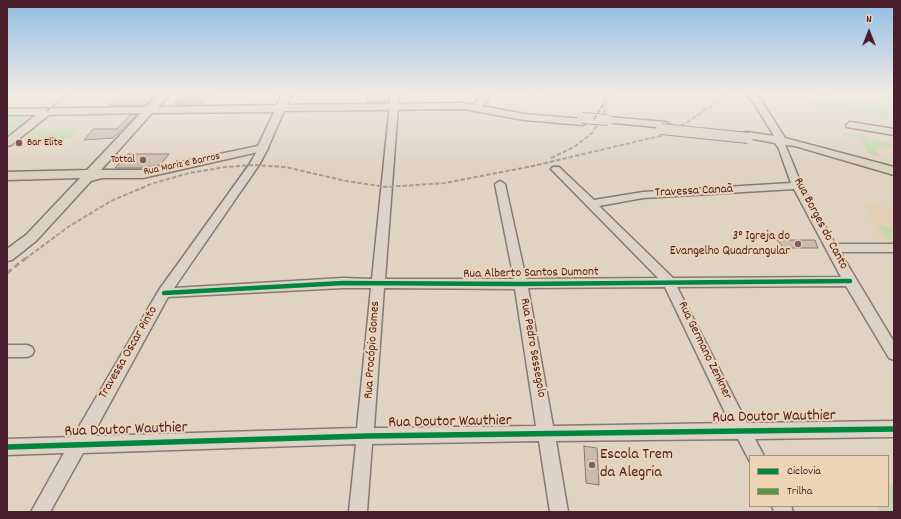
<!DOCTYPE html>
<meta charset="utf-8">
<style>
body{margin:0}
#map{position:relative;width:901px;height:519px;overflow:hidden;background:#e0d3c2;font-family:Dekko,sans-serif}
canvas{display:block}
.frame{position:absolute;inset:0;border:8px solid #4a1f2b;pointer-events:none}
.legend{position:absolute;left:749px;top:455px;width:140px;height:52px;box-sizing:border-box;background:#edd4b5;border:1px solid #ac8c7e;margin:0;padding:5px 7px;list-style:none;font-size:12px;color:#4a1f2b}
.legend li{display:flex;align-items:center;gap:8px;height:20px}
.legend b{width:20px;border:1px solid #ac8c7e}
.north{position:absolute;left:849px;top:12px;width:40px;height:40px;-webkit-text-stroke:3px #edd4b5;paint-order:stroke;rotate:0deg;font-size:11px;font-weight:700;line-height:16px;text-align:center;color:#4a1f2b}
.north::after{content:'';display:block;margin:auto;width:14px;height:18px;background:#4a1f2b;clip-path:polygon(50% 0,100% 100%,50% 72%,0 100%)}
</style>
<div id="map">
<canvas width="901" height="519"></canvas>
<div class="frame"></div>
<ul class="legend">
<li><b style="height:5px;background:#00873e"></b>Ciclovia</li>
<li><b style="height:5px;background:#559a41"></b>Trilha</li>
</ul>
<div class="north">N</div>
</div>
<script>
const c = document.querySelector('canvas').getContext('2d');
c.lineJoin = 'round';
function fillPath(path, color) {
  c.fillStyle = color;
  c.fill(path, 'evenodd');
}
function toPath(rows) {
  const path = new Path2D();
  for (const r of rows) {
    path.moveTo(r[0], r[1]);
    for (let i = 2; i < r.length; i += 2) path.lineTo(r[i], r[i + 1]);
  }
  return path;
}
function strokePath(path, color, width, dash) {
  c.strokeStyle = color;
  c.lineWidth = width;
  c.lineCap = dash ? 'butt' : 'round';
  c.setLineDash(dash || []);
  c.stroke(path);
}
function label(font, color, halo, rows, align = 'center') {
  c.font = font + ' Dekko,sans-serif';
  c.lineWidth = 4;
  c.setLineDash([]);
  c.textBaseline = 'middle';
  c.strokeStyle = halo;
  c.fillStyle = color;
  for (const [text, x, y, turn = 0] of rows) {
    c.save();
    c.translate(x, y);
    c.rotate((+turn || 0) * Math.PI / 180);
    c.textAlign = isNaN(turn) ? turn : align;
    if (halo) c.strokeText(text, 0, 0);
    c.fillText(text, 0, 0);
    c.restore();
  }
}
fillPath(toPath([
 [865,202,894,211,894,243,882,243]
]), '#e4ceb4');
fillPath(toPath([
 [532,93,603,93,600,104],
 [824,95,863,106,868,106,840,97,860,99,866,103,881,103,886,107,885,109,888,111,892,119,815,106,809,100,809,98,818,98],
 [7,114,42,114,7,141],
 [81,129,70,139,19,138,29,130],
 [845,133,862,135,873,140,889,142,893,145,888,149,876,147,879,156,874,156,867,151,861,139,842,135],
 [879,224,894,229,894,240,884,238],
 [888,485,894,486,894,512,879,512,876,506,888,506]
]), '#c3d8ae');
const building = toPath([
 [124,93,158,93,145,106,110,105,124,93],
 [184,93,210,93,202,104,174,104,184,93],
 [369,93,390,93,389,101,367,102,369,93],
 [130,115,137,115,113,138,84,140,93,129,117,129,130,115],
 [128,154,169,154,160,165,143,168,115,168,128,154],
 [777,240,815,240,818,248,784,248,777,240],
 [584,446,597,448,599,485,586,483,584,446]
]);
fillPath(building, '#cbbbae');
strokePath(building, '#867872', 1);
const minor = toPath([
 [391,93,399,93,385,279,514,279,495,184,500,181,505,184,526,279,658,278,553,171,551,169,553,167,559,167,594,200,643,192,791,183,777,144,781,141,784,142,802,186,835,244,894,244,894,252,840,252,894,342,894,360,889,358,846,286,677,287,747,423,894,421,894,437,755,439,764,456,750,456,750,462,738,439,556,441,568,512,550,512,539,441,372,444,367,512,349,512,356,444,83,453,50,512,31,512,64,453,7,455,7,439,73,437,159,290,249,165,260,146,263,145,268,148,259,165,174,288,343,278,372,279,391,93],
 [794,189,841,277,673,278,599,206,643,198,794,189],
 [665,287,730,423,553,426,528,288,665,287],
 [343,288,371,288,357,428,92,436,168,297,343,288],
 [384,288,515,289,536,426,374,428,384,288],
 [850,122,894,129,894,135,847,127,846,125,850,122],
 [7,345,27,345,32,347,34,351,32,355,27,357,7,357,7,345],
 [772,506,791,506,793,512,774,512,772,506]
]);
const major = toPath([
 [160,93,170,93,158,107,277,105,282,93,292,93,287,105,464,103,473,105,478,99,478,93,488,93,488,99,482,106,524,114,583,119,588,122,583,125,524,120,464,109,284,111,267,150,143,178,102,178,91,181,36,241,12,260,7,261,7,249,26,235,80,178,7,180,7,172,87,170,141,113,49,115,11,145,7,146,7,138,36,115,7,115,7,109,146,107,160,93],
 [274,112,258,146,143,170,101,170,152,113,274,112],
 [745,93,755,93,761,100,785,138,894,167,894,175,795,146,786,145,781,147,777,146,775,143,743,137,742,135,743,133,747,132,774,136,754,103,745,93],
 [608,117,666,122,671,125,666,128,604,122,603,120,608,117]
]);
strokePath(minor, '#867872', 3);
strokePath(major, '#867872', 3);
fillPath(minor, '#dcd2c6');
fillPath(major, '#dbd1c1');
strokePath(toPath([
 [551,158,574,147,592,133,604,114,608,93],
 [25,259,68,227,111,201,151,184,189,173,226,167,254,165,285,167,346,181,386,187,445,183,533,166,660,136,686,123,730,93]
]), '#a79c95', 2, [4.5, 2]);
strokePath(toPath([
 [7,273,26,258]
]), '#a79c95', 3, [6, 3.5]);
const majorBridge = toPath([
 [582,118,608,120],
 [661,129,748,138]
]);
strokePath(majorBridge, '#867872', 12, []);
strokePath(majorBridge, '#dbd1c1', 10);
strokePath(toPath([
 [47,111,69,93],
 [594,119,604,103,606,93]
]), '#559a41', 2, [4.5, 2]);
strokePath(toPath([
 [164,293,343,283,521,284,850,281]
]), '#00873e', 4.5);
strokePath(toPath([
 [7,447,366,436,894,429]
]), '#00873e', 5.5);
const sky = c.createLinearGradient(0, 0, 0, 166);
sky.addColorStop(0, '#8fbce5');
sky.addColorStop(0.56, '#f1ebe4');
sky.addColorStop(1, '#f1ebe400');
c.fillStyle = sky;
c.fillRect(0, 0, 901, 166);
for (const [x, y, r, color] of [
 [19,143,4,"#7e5e60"],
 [143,160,4,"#7e5e60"],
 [798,244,4,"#7e5e60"],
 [592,465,4,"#7e5e60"]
]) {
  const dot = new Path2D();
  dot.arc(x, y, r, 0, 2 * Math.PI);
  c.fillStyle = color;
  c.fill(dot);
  strokePath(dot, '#edd4b5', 1.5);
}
label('11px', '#4a1f2b', '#edd4b5', [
 ["Bar Elite",27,143],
 ["Tottal",135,160,"right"]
], 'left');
label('11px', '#4a1f2b', '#edd4b5', [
 ["Rua Mariz e Barros",182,165,-12]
]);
label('13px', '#4a1f2b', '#edd4b5', [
 ["Travessa Canaã",694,192,-3],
 ["Rua Borges do Canto",820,224,62],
 ["Rua Alberto Santos Dumont",531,274,-1],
 ["Rua Pedro Sessegolo",532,348,80],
 ["Rua Procópio Gomes",373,350,-86],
 ["Rua Germano Zenkner",704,351,64],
 ["Travessa Oscar Pinto",129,353,-60]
]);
label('13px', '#4a1f2b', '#edd4b5', [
 ["3° Igreja do",790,237],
 ["Evangelho Quadrangular",790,252]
], 'right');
label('16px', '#4a1f2b', '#edd4b5', [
 ["Rua Doutor Wauthier",774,418,-1],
 ["Rua Doutor Wauthier",450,423,-1],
 ["Rua Doutor Wauthier",126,431,-2]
]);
label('16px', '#4a1f2b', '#edd4b5', [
 ["Escola Trem",600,456],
 ["da Alegria",600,474]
], 'left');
</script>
